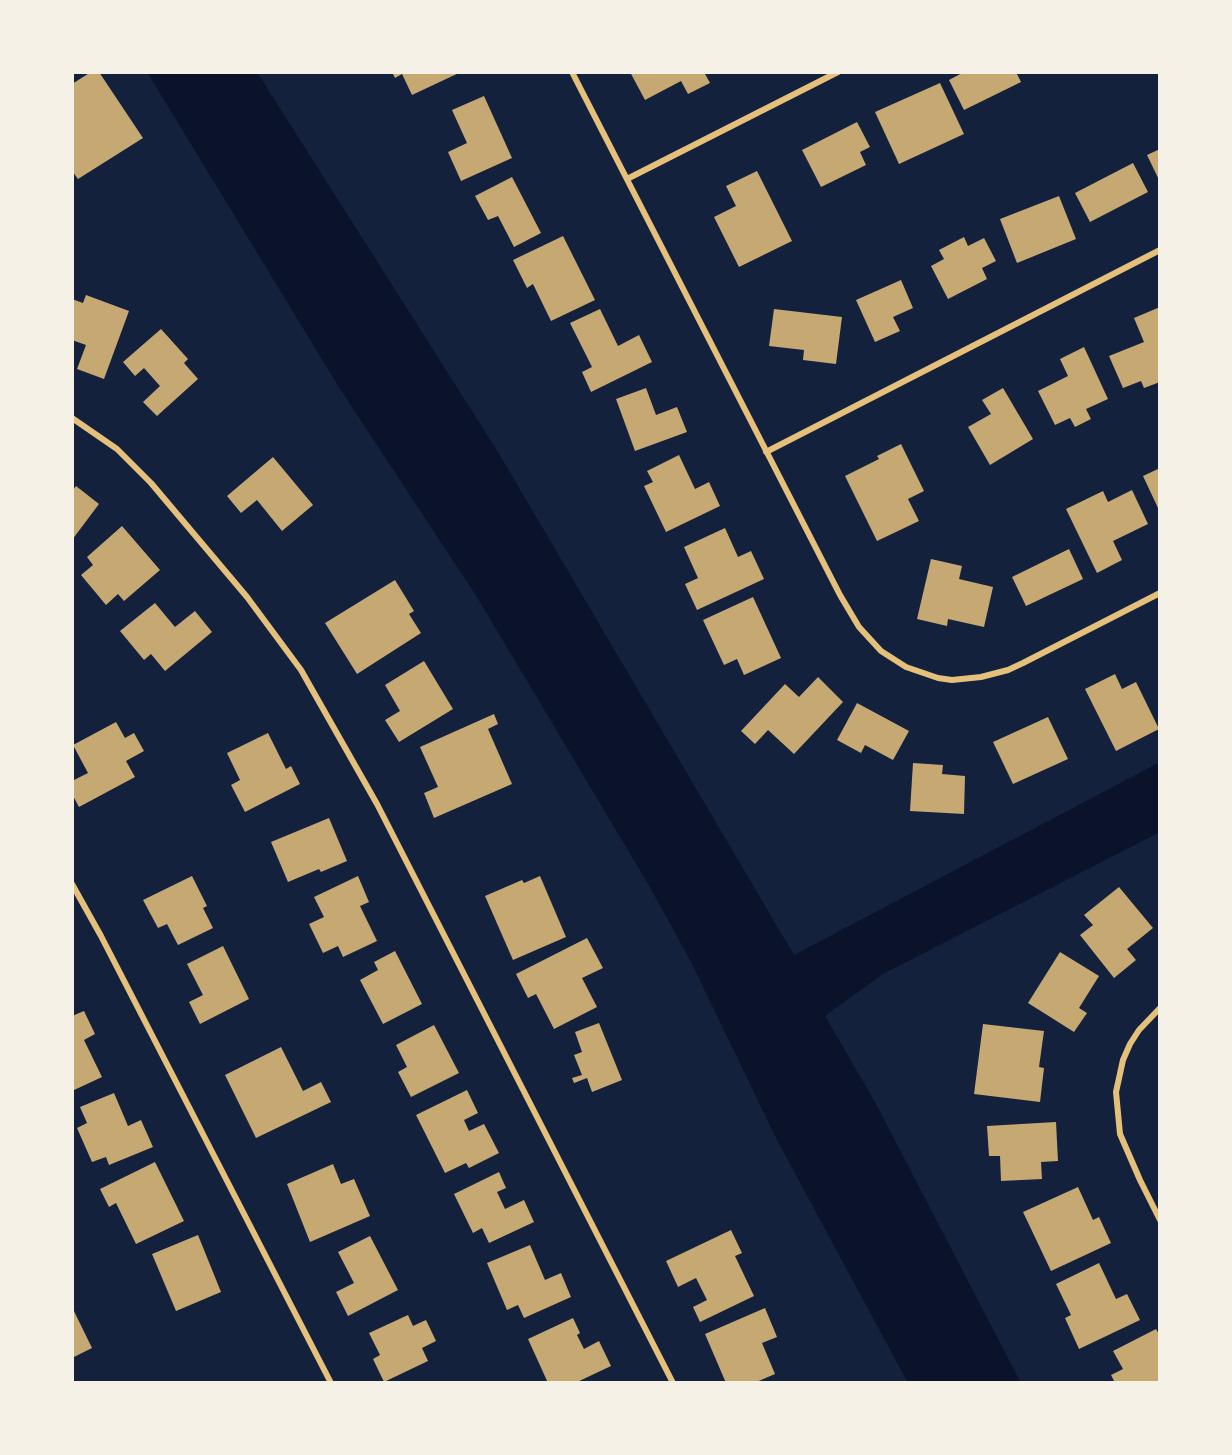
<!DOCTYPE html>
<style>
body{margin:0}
#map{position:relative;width:1232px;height:1455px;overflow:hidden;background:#14213d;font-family:Overpass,sans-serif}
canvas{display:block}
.frame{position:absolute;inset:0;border:74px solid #f6f1e7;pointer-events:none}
</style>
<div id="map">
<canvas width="1232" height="1455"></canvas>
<div class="frame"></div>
</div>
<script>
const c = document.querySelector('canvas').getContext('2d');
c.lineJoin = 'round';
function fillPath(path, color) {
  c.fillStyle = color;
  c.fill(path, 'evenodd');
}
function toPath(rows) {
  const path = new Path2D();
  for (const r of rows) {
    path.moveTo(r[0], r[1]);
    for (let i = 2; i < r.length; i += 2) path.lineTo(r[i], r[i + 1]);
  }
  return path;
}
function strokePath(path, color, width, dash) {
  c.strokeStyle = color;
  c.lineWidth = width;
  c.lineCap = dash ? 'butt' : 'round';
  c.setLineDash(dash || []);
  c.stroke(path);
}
fillPath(toPath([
 [147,72,257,72,498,452,794,955,1160,762,1160,832,883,974,825,1016,875,1102,1021,1383,908,1383,777,1140,691,962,651,889,477,597,340,389]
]), '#0b132b');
fillPath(toPath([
 [91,72,99,72,143,138,78,179,72,171,72,84],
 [392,72,461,72,412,95,402,74,395,78],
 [630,72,704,72,710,83,688,94,681,81,645,100],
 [964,72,1016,72,1021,82,964,110,949,80],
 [940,83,964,134,899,164,875,112],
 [484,96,512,158,461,181,448,152,467,143,452,110],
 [857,122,870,147,860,152,866,165,821,187,802,150],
 [1160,149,1160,182,1147,155],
 [1133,163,1148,192,1090,222,1075,193],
 [757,171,792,241,739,267,714,217,736,206,726,186],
 [512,177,541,233,514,247,498,216,488,220,475,196],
 [1059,196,1076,239,1017,263,1000,219],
 [563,236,595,300,551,321,533,284,527,288,513,260],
 [964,237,968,246,984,238,996,261,982,268,987,279,948,299,931,266,944,259,939,250],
 [901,280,913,308,893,317,900,331,875,342,856,300],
 [86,295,129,311,104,379,77,369,86,345,72,340,72,299,83,303],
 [1160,307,1160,382,1144,388,1141,381,1123,388,1109,356,1144,342,1134,318],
 [600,309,618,346,639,335,652,362,591,392,582,372,592,367,570,323],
 [774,309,842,317,836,364,803,360,804,350,769,346],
 [161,329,188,359,184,363,198,379,157,416,143,402,160,386,144,368,135,376,123,362],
 [1084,347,1108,399,1086,409,1091,419,1075,427,1070,418,1055,425,1038,391,1068,376,1060,359],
 [646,388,656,415,677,407,687,432,635,451,616,399],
 [1003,388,1033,439,990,465,968,427,991,414,982,400],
 [901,444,924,491,908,499,919,521,877,541,845,476,879,459,877,456],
 [679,455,695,489,709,482,720,506,666,532,644,486,653,482,647,471],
 [273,457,313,505,282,531,257,500,241,513,227,496],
 [1160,468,1160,507,1158,508,1143,476],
 [76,486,99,504,72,540,72,491],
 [1132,490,1148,524,1113,541,1122,560,1097,573,1066,509,1103,491,1108,502],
 [122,526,160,570,124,601,118,594,106,605,81,575,93,565,87,557],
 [725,528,738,557,751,551,764,579,697,610,685,584,698,578,684,547],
 [1069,549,1083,579,1026,606,1012,577],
 [931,559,962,566,959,579,993,587,984,627,948,619,947,626,917,619],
 [395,580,414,611,409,614,421,633,357,674,325,623],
 [753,597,781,658,744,675,737,659,724,665,703,620],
 [155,603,175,627,195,611,212,632,165,671,151,654,144,660,120,631],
 [424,661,453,709,399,742,385,720,400,711,385,685],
 [1115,674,1122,689,1136,682,1159,729,1116,751,1085,689],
 [818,677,843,702,794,754,768,730,755,744,741,731,785,684,799,697],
 [857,703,909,731,893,760,865,745,861,753,837,740],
 [494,714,498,724,488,729,512,784,434,818,424,793,438,787,420,747],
 [1048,717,1068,759,1013,784,993,742],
 [116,722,125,738,134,733,144,751,126,761,135,777,79,807,72,794,72,781,88,773,73,745],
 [268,733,286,769,291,766,300,784,245,812,231,785,240,780,227,753],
 [913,763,943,765,942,774,965,776,964,814,910,811],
 [329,818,347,861,321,872,319,869,288,882,271,842],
 [192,876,207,906,203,908,213,928,178,945,167,924,158,928,143,900],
 [358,876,369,902,360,906,377,941,343,957,338,946,323,953,309,924,324,917,314,897],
 [540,876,566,937,513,960,485,896,522,880,524,883],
 [1119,887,1153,928,1127,949,1136,960,1114,978,1080,935,1093,925,1084,915],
 [587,938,603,968,582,978,597,1007,554,1029,536,994,528,998,516,974],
 [223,946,249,999,200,1024,189,1002,203,995,187,964],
 [395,951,422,1004,383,1024,360,980,378,970,374,962],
 [1060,952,1099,976,1079,1008,1087,1013,1074,1032,1028,1003],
 [84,1011,95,1034,84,1040,102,1077,72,1091,72,1016],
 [599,1023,622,1080,592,1092,587,1078,574,1083,572,1078,582,1075,574,1055,582,1052,575,1032],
 [983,1024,1044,1031,1039,1067,1044,1068,1040,1102,974,1094],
 [434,1025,459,1073,411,1097,398,1072,407,1067,396,1045],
 [281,1047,303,1091,321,1082,331,1102,256,1138,225,1075],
 [467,1090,478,1113,464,1120,469,1131,484,1124,499,1153,469,1168,466,1163,445,1173,416,1115],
 [114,1093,128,1126,141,1120,153,1147,109,1165,106,1157,92,1162,77,1128,87,1123,80,1107],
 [1056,1122,1058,1161,1041,1162,1042,1179,1001,1181,1000,1156,989,1156,987,1126],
 [155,1162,184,1221,136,1244,116,1203,109,1207,100,1189],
 [333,1164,341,1184,354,1179,370,1216,310,1242,287,1184],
 [499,1172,506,1188,497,1192,505,1209,524,1200,534,1222,489,1243,482,1228,473,1233,454,1194],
 [1078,1187,1093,1220,1099,1217,1111,1243,1051,1271,1023,1212],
 [731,1230,742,1253,735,1256,754,1296,700,1322,693,1307,707,1300,696,1278,678,1287,666,1261],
 [198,1235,221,1292,176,1311,152,1254],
 [370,1236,398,1290,348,1316,336,1292,354,1283,338,1252],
 [530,1245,545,1280,561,1273,571,1297,524,1318,518,1305,507,1310,487,1263],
 [1099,1263,1116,1299,1127,1294,1140,1320,1079,1349,1065,1318,1071,1315,1056,1284],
 [72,1307,92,1348,72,1358],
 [765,1308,777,1337,762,1343,775,1374,754,1383,726,1383,705,1334],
 [408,1315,413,1326,426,1320,436,1341,422,1348,428,1361,384,1382,373,1359,380,1355,369,1333],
 [573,1318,580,1333,577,1335,584,1349,599,1341,611,1366,575,1383,548,1383,528,1339],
 [1156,1329,1160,1336,1160,1383,1115,1383,1111,1375,1123,1369,1113,1351]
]), '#c6a872');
strokePath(toPath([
 [572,72,840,595,859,627,881,651,906,667,938,678,952,680,981,677,1008,670,1023,663,1160,593],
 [627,179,838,72],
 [72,418,117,449,151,483,247,597,301,670,377,804,673,1383],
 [766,452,1160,250],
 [72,884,101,936,331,1383],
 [1160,1008,1139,1030,1130,1044,1123,1060,1116,1092,1120,1134,1140,1180,1160,1220]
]), '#e5c07b', 6);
</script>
